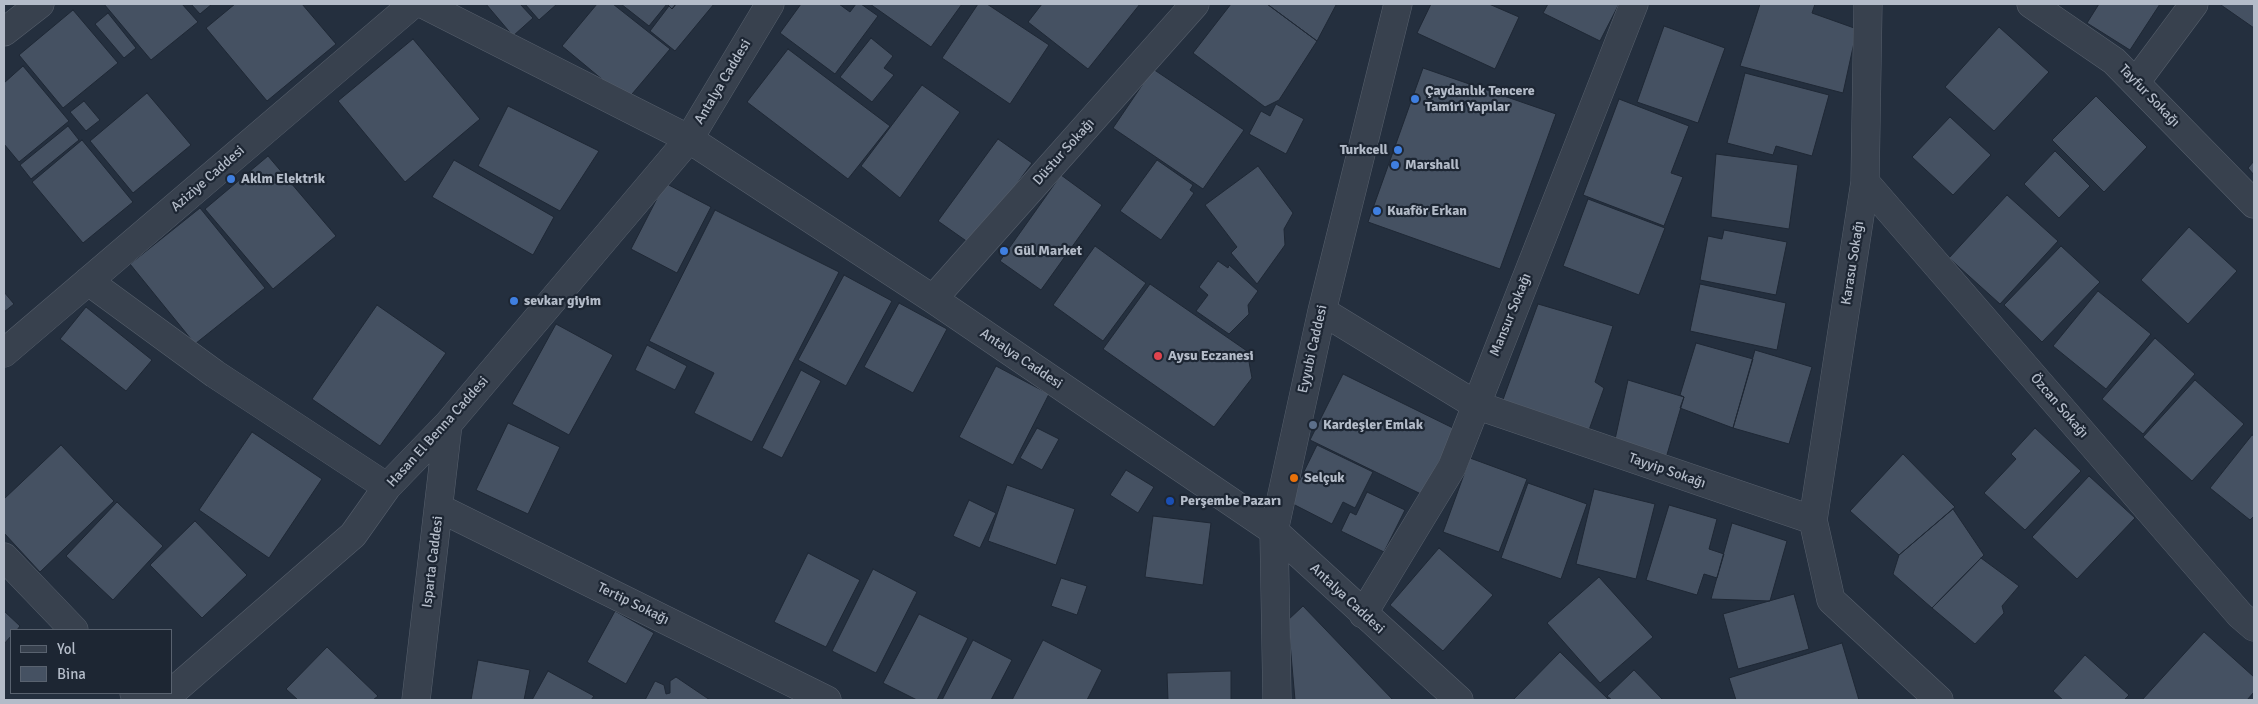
<!DOCTYPE html>
<meta charset="utf-8">
<style>
body{margin:0}
#map{position:relative;width:2258px;height:704px;overflow:hidden;background:#242f3e;font-family:Signika,sans-serif}
canvas{display:block}
.frame{position:absolute;inset:0;border:5px solid #b4bcc9;pointer-events:none}
.legend{position:absolute;left:10px;top:629px;width:162px;height:65px;box-sizing:border-box;background:#1d2633;border:1px solid #59626f;margin:0;padding:6px 9px;list-style:none;font-size:15px;color:#b4bcc9}
.legend li{display:flex;align-items:center;gap:10px;height:25px}
.legend b{width:25px;border:1px solid #59626f}
</style>
<div id="map">
<canvas width="2258" height="704"></canvas>
<div class="frame"></div>
<ul class="legend">
<li><b style="height:6px;background:#38414e"></b>Yol</li>
<li><b style="height:14px;background:#455162"></b>Bina</li>
</ul>
</div>
<script>
const c = document.querySelector('canvas').getContext('2d');
c.lineJoin = 'round';
function fillPath(path, color) {
  c.fillStyle = color;
  c.fill(path, 'evenodd');
}
function toPath(rows) {
  const path = new Path2D();
  for (const r of rows) {
    path.moveTo(r[0], r[1]);
    for (let i = 2; i < r.length; i += 2) path.lineTo(r[i], r[i + 1]);
  }
  return path;
}
function strokePath(path, color, width, dash) {
  c.strokeStyle = color;
  c.lineWidth = width;
  c.lineCap = dash ? 'butt' : 'round';
  c.setLineDash(dash || []);
  c.stroke(path);
}
function label(font, color, halo, rows, align = 'center') {
  c.font = font + ' Signika,sans-serif';
  c.lineWidth = 4.5;
  c.setLineDash([]);
  c.textBaseline = 'middle';
  c.strokeStyle = halo;
  c.fillStyle = color;
  for (const [text, x, y, turn = 0] of rows) {
    c.save();
    c.translate(x, y);
    c.rotate((+turn || 0) * Math.PI / 180);
    c.textAlign = isNaN(turn) ? turn : align;
    if (halo) c.strokeText(text, 0, 0);
    c.fillText(text, 0, 0);
    c.restore();
  }
}
const building = toPath([
 [104,4,182,4,198,22,151,60,104,4],
 [191,4,212,4,200,14,191,4],
 [235,4,302,4,336,44,267,101,206,28,235,4],
 [486,4,520,4,533,18,513,36,486,4],
 [525,4,557,4,539,20,525,4],
 [597,4,613,4,670,49,627,100,562,46,597,4],
 [621,4,676,4,672,9,667,4,649,26,621,4],
 [676,4,714,4,675,51,650,31,669,6,672,9,676,4],
 [801,4,839,4,850,12,856,4,861,4,878,16,835,74,780,33,801,4],
 [870,4,962,4,931,47,870,4],
 [978,4,987,4,1049,45,1010,104,942,58,978,4],
 [1042,4,1140,4,1088,69,1028,22,1042,4],
 [1231,4,1267,4,1317,41,1279,100,1265,107,1193,53,1231,4],
 [1267,4,1335,4,1336,5,1317,41,1267,4],
 [1431,4,1489,4,1519,17,1495,69,1417,33,1431,4],
 [1548,4,1619,4,1600,41,1543,13,1548,4],
 [1760,4,1815,4,1812,13,1857,29,1843,93,1740,66,1760,4],
 [2099,4,2160,4,2130,50,2087,23,2099,4],
 [2221,4,2254,4,2254,28,2221,5,2221,4],
 [73,10,118,63,63,108,19,55,73,10],
 [108,13,136,48,124,58,95,24,108,13],
 [1664,26,1725,48,1698,123,1637,102,1664,26],
 [1999,27,2049,72,1994,131,1945,87,1999,27],
 [871,38,893,56,884,68,894,75,872,102,840,77,871,38],
 [413,39,480,119,405,182,338,101,413,39],
 [788,49,890,126,848,179,747,102,788,49],
 [23,66,69,121,19,162,4,144,4,83,23,66],
 [1423,68,1556,114,1500,269,1368,222,1423,68],
 [1153,69,1244,130,1203,189,1113,128,1153,69],
 [1745,73,1829,95,1812,156,1776,146,1773,155,1727,143,1745,73],
 [922,85,960,112,900,198,861,166,922,85],
 [147,93,191,145,133,193,90,141,147,93],
 [2096,96,2147,147,2104,192,2052,140,2096,96],
 [1619,99,1689,126,1671,173,1683,177,1664,226,1583,195,1619,99],
 [84,101,100,120,86,131,70,112,84,101],
 [1276,104,1304,119,1286,154,1249,134,1261,111,1270,116,1276,104],
 [508,106,599,151,560,211,478,166,508,106],
 [1950,117,1991,155,1953,195,1912,157,1950,117],
 [68,126,79,140,31,179,20,165,68,126],
 [998,139,1032,163,972,245,938,221,998,139],
 [82,140,133,202,83,243,32,182,82,140],
 [2055,151,2090,186,2059,218,2024,184,2055,151],
 [1716,154,1798,165,1789,229,1711,217,1716,154],
 [268,156,336,236,273,289,205,209,268,156],
 [454,160,554,217,533,255,432,197,454,160],
 [1157,160,1193,185,1190,190,1194,193,1161,240,1120,211,1157,160],
 [2254,161,2254,175,2248,168,2254,161],
 [1258,166,1293,213,1284,229,1285,245,1257,284,1231,253,1237,247,1205,205,1258,166],
 [1061,175,1102,205,1041,290,1000,261,1061,175],
 [665,183,711,207,677,273,631,249,665,183],
 [2007,195,2058,241,2000,304,1949,258,2007,195],
 [1588,199,1665,228,1639,295,1563,266,1588,199],
 [200,208,265,288,195,344,130,264,200,208],
 [715,210,839,272,752,442,694,413,714,373,649,341,715,210],
 [2189,227,2237,271,2188,324,2141,280,2189,227],
 [1724,230,1787,242,1776,295,1700,280,1708,236,1722,239,1724,230],
 [1095,246,1146,283,1103,341,1053,305,1095,246],
 [2061,246,2100,282,2042,342,2004,305,2061,246],
 [1218,261,1228,268,1229,265,1258,291,1248,305,1249,314,1229,334,1196,311,1208,295,1199,287,1218,261],
 [844,275,892,301,846,386,798,360,844,275],
 [1150,284,1247,351,1252,378,1214,427,1103,349,1150,284],
 [1700,284,1786,303,1777,350,1690,331,1700,284],
 [2098,291,2151,334,2106,389,2053,346,2098,291],
 [4,292,14,304,4,312,4,292],
 [899,303,947,329,913,393,864,367,899,303],
 [1538,304,1613,326,1595,382,1604,388,1589,430,1501,405,1538,304],
 [377,305,446,353,380,446,312,399,377,305],
 [86,307,152,360,126,391,60,339,86,307],
 [556,324,613,355,569,435,512,404,556,324],
 [2155,338,2195,374,2143,434,2102,399,2155,338],
 [1696,343,1753,359,1733,428,1680,408,1684,397,1680,395,1696,343],
 [647,345,687,366,675,390,635,370,647,345],
 [1755,350,1812,367,1789,444,1733,428,1755,350],
 [996,366,1049,394,1013,465,959,437,996,366],
 [801,370,821,381,782,458,762,448,801,370],
 [1343,374,1455,429,1423,495,1310,440,1343,374],
 [1628,380,1684,397,1666,458,1614,444,1628,380],
 [2195,380,2244,424,2192,481,2143,437,2195,380],
 [508,423,560,447,528,514,476,490,508,423],
 [1037,428,1059,439,1042,470,1020,458,1037,428],
 [2035,428,2081,471,2025,530,1984,493,2016,459,2011,454,2035,428],
 [252,432,322,479,269,558,199,510,252,432],
 [2252,435,2254,436,2254,516,2250,520,2210,488,2252,435],
 [61,445,114,501,40,572,4,533,4,499,61,445],
 [1317,445,1373,472,1355,508,1343,502,1332,524,1289,502,1317,445],
 [1903,454,1955,507,1899,555,1850,511,1903,454],
 [1470,458,1527,479,1499,552,1443,532,1470,458],
 [1126,470,1154,487,1138,513,1110,495,1126,470],
 [2089,476,2135,518,2077,579,2032,537,2089,476],
 [1528,483,1587,504,1561,579,1501,558,1528,483],
 [1007,485,1075,509,1056,565,988,541,1007,485],
 [1594,489,1655,504,1636,579,1576,564,1594,489],
 [1367,492,1405,510,1384,552,1341,531,1350,512,1356,515,1367,492],
 [969,500,996,513,980,548,953,536,969,500],
 [117,502,163,546,113,600,66,556,117,502],
 [1669,505,1717,519,1709,549,1724,554,1717,578,1704,574,1697,595,1646,580,1669,505],
 [1953,509,1984,555,1932,608,1893,574,1899,555,1953,509],
 [1153,516,1211,523,1203,585,1145,577,1153,516],
 [195,521,247,575,202,618,150,565,195,521],
 [1732,523,1787,541,1770,601,1711,599,1732,523],
 [1439,548,1493,595,1443,651,1390,605,1439,548],
 [808,553,860,580,826,647,774,622,808,553],
 [1981,558,2019,586,2002,606,2004,613,1975,644,1932,608,1981,558],
 [873,569,917,592,876,673,832,651,873,569],
 [1599,577,1653,637,1600,683,1547,623,1599,577],
 [1061,578,1087,586,1077,615,1051,606,1061,578],
 [1794,594,1809,649,1738,669,1723,614,1794,594],
 [1303,606,1393,700,1295,700,1288,620,1303,606],
 [4,611,20,626,17,630,11,630,11,636,4,644,4,611],
 [615,611,654,633,626,684,587,662,615,611],
 [919,614,968,638,937,700,917,700,883,683,919,614],
 [2204,632,2254,677,2254,692,2247,700,2142,700,2204,632],
 [973,640,1012,660,991,700,942,700,973,640],
 [1043,640,1102,670,1087,700,1012,700,1043,640],
 [1842,643,1859,700,1736,700,1729,678,1842,643],
 [327,647,378,696,373,700,298,700,286,689,327,647],
 [1560,652,1609,700,1513,700,1560,652],
 [2085,655,2129,695,2124,700,2063,700,2053,691,2085,655],
 [478,660,530,670,524,700,471,700,478,660],
 [1634,670,1663,700,1612,700,1607,696,1634,670],
 [548,671,594,696,591,700,532,700,548,671],
 [1231,671,1231,700,1168,700,1167,673,1231,671],
 [676,677,710,700,645,700,655,681,664,685,666,694,670,693,670,681,676,677]
]);
fillPath(building, '#455162');
strokePath(building, '#1f2835', 1);
const minor = toPath([
 [423,4,689,139,933,299,1274,531,1459,700],
 [2031,4,2114,61,2254,204],
 [4,32,40,4],
 [2136,82,2194,4],
 [1865,182,2240,615,2254,627],
 [88,281,215,374,387,487],
 [933,299,1195,4],
 [1322,311,1476,405,1813,520,1831,600,1939,700],
 [4,353,413,4],
 [439,508,827,700],
 [1813,520,1865,182,1868,4],
 [4,557,74,630],
 [1363,614,1452,467,1634,4],
 [134,693,141,700],
 [163,700,353,535,387,487,448,424,689,139,770,4],
 [416,700,448,424],
 [1277,700,1274,531,1322,311,1398,4]
]);
strokePath(minor, '#565f6c', 29);
strokePath(minor, '#38414e', 28);
for (const [x, y, r, color] of [
 [1415,99,5,"#3f7fe0"],
 [1398,150,5,"#3f7fe0"],
 [1395,165,5,"#3f7fe0"],
 [231,179,5,"#3f7fe0"],
 [1377,211,5,"#3f7fe0"],
 [1004,251,5,"#3f7fe0"],
 [514,301,5,"#3f7fe0"],
 [1158,356,5,"#e0444e"],
 [1313,425,5,"#5c6f8a"],
 [1294,478,5,"#e8710a"],
 [1170,501,5,"#1a4fb4"]
]) {
  const dot = new Path2D();
  dot.arc(x, y, r, 0, 2 * Math.PI);
  c.fillStyle = color;
  c.fill(dot);
  strokePath(dot, '#1d2633', 2);
}
label('14px', '#b4bcc9', '#1d2633', [
 ["Antalya Caddesi",723,82,-59],
 ["Tayfur Sokağı",2149,96,46],
 ["Düstur Sokağı",1064,152,-48],
 ["Aziziye Caddesi",208,179,-41],
 ["Karasu Sokağı",1853,263,-81],
 ["Mansur Sokağı",1511,315,-68],
 ["Eyyubi Caddesi",1313,349,-77],
 ["Antalya Caddesi",1021,359,34],
 ["Özcan Sokağı",2059,406,49],
 ["Hasan El Benna Caddesi",438,432,-48],
 ["Tayyip Sokağı",1667,471,19],
 ["Isparta Caddesi",433,562,-83],
 ["Antalya Caddesi",1347,599,43],
 ["Tertip Sokağı",633,604,26]
]);
label('bold 14px', '#b4bcc9', '#1d2633', [
 ["Çaydanlık Tencere",1425,91],
 ["Tamiri Yapılar",1425,107],
 ["Turkcell",1388,150,"right"],
 ["Marshall",1405,165],
 ["Aklm Elektrik",241,179],
 ["Kuaför Erkan",1387,211],
 ["Gül Market",1014,251],
 ["sevkar giyim",524,301],
 ["Aysu Eczanesi",1168,356],
 ["Kardeşler Emlak",1323,425],
 ["Selçuk",1304,478],
 ["Perşembe Pazarı",1180,501]
], 'left');
</script>
